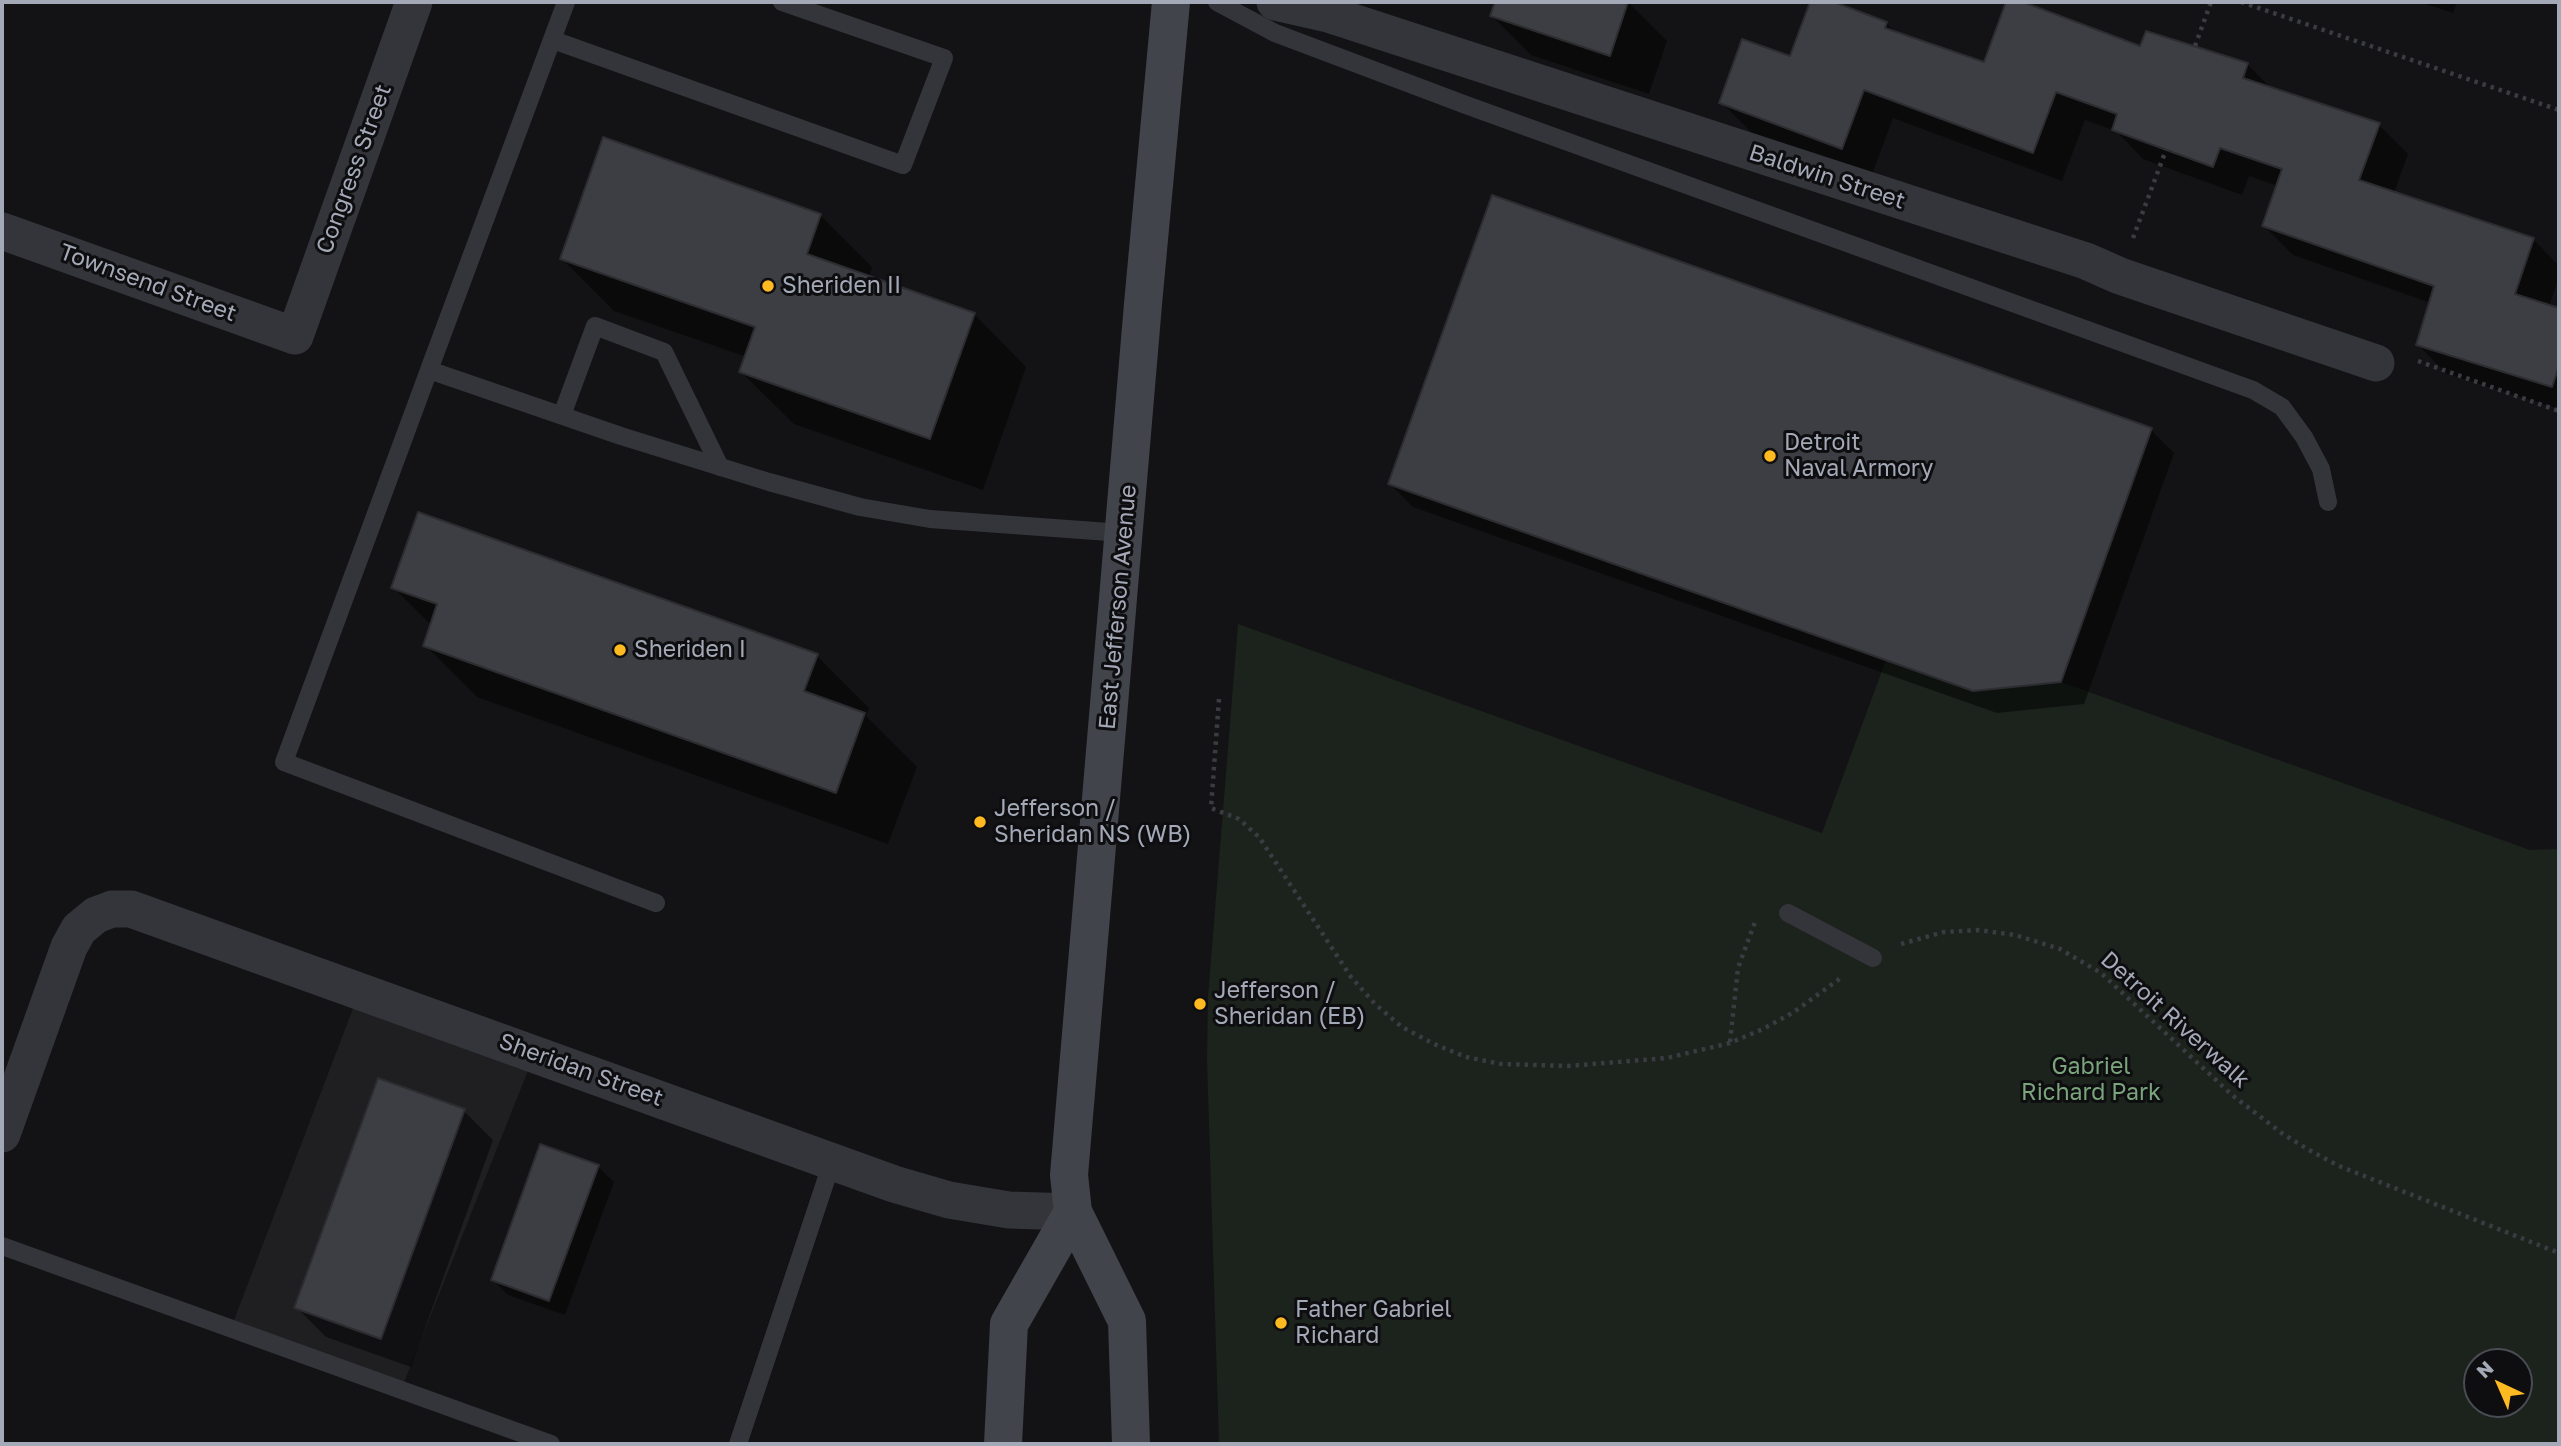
<!DOCTYPE html>
<style>
body{margin:0}
#map{position:relative;width:2561px;height:1446px;overflow:hidden;background:#131315;font-family:"Golos Text",sans-serif}
canvas{display:block}
.frame{position:absolute;inset:0;border:4px solid #a3a9b7;pointer-events:none}
.north{position:absolute;left:2463px;top:1348px;width:70px;height:70px;box-sizing:border-box;background:#0e0e10;border:2px solid #4a4c53;border-radius:50%;rotate:316deg;font-size:19px;font-weight:700;line-height:28px;text-align:center;color:#a3a9b7}
.north::after{content:'';display:block;margin:auto;width:24px;height:32px;background:#ffb921;clip-path:polygon(50% 0,100% 100%,50% 72%,0 100%)}
</style>
<div id="map">
<canvas width="2561" height="1446"></canvas>
<div class="frame"></div>
<div class="north">N</div>
</div>
<script>
const c = document.querySelector('canvas').getContext('2d');
c.lineJoin = 'round';
function fillPath(path, color) {
  c.fillStyle = color;
  c.fill(path, 'evenodd');
}
function toPath(rows) {
  const path = new Path2D();
  for (const r of rows) {
    path.moveTo(r[0], r[1]);
    for (let i = 2; i < r.length; i += 2) path.lineTo(r[i], r[i + 1]);
  }
  return path;
}
function strokePath(path, color, width, dash) {
  c.strokeStyle = color;
  c.lineWidth = width;
  c.lineCap = dash ? 'butt' : 'round';
  c.setLineDash(dash || []);
  c.stroke(path);
}
function label(font, color, halo, rows, align = 'center') {
  c.font = font + ' "Golos Text",sans-serif';
  c.lineWidth = 6;
  c.setLineDash([]);
  c.textBaseline = 'middle';
  c.strokeStyle = halo;
  c.fillStyle = color;
  for (const [text, x, y, turn = 0] of rows) {
    c.save();
    c.translate(x, y);
    c.rotate((+turn || 0) * Math.PI / 180);
    c.textAlign = isNaN(turn) ? turn : align;
    if (halo) c.strokeText(text, 0, 0);
    c.fillText(text, 0, 0);
    c.restore();
  }
}
fillPath(toPath([
 [360,990,535,1053,401,1390,231,1328]
]), '#1f1f22');
fillPath(toPath([
 [1238,624,1822,833,1886,660,1973,691,2061,682,2530,850,2559,849,2559,1444,1219,1444,1207,1060,1208,997],
 [2477,1362,2519,1362,2519,1404,2477,1404]
]), '#1b231c');
fillPath(toPath([
 [1496,2,1628,2,1667,41,1649,94,1531,55,1492,16],
 [1812,2,1829,2,1886,23,1897,34,1985,65,2008,2,2018,2,2141,48,2247,64,2273,90,2379,125,2408,154,2394,193,2533,239,2559,266,2559,277,2549,306,2559,309,2559,409,2447,374,2418,345,2431,303,2293,255,2264,226,2278,186,2249,176,2242,195,2143,159,2116,131,2085,120,2062,181,1893,118,1871,177,1751,132,1721,102,1791,58],
 [2420,2,2457,2,2453,13],
 [820,215,872,267,869,277,974,314,1026,367,983,490,794,424,741,372,747,357,614,311,562,259],
 [2151,430,2174,453,2084,704,1997,713,1413,507,1390,484],
 [393,587,817,656,869,708,866,716,917,767,888,844,477,697,425,645,432,626],
 [464,1111,493,1140,411,1367,326,1337,296,1307],
 [598,1167,614,1182,565,1315,508,1295,493,1280]
]), '#0007');
const building = toPath([
 [1495,2,1628,2,1610,56,1490,16,1495,2],
 [1810,2,1834,2,1887,22,1885,28,1984,62,2006,2,2023,2,2140,46,2146,31,2248,63,2243,78,2380,123,2359,180,2534,238,2515,294,2559,308,2559,366,2552,387,2416,345,2434,286,2262,226,2282,169,2220,148,2213,167,2112,130,2117,114,2056,92,2033,153,1864,90,1842,149,1719,103,1742,39,1790,56,1810,2],
 [603,137,821,214,807,254,975,313,930,439,739,372,755,327,560,259,603,137],
 [1492,195,2152,428,2061,682,1973,691,1388,484,1492,195],
 [418,512,818,654,804,691,865,713,836,793,423,646,437,604,391,588,418,512],
 [378,1078,465,1109,381,1339,294,1308,378,1078],
 [540,1144,599,1165,549,1301,491,1280,540,1144]
]);
fillPath(building, '#3c3e43');
strokePath(building, '#2d2d31', 2);
strokePath(toPath([
 [2241,2,2559,110],
 [2195,46,2211,2],
 [2133,238,2166,150],
 [2418,361,2559,411],
 [1219,699,1211,808,1239,819,1259,837,1351,977,1375,1004,1402,1027,1434,1044,1466,1057,1501,1064,1568,1066,1667,1058,1730,1043,1763,1029,1794,1012,1842,977],
 [1901,944,1944,932,1978,930,2015,935,2060,949,2101,973,2232,1095,2283,1134,2309,1150,2339,1166,2559,1253],
 [1730,1042,1738,968,1755,922]
]), '#3a3c42', 4.5, [3.5, 5]);
strokePath(toPath([
 [1217,2,1275,33,1466,105,2253,390,2282,407,2304,437,2321,469,2328,502],
 [553,40,903,165,944,58,782,2],
 [429,370,566,2],
 [562,415,595,326,664,352,720,467],
 [656,903,284,762,429,370,621,436,769,482,860,507,930,519,1123,533],
 [1788,913,1873,958],
 [2,1246,551,1444],
 [738,1444,832,1162]
]), '#34353a', 18);
strokePath(toPath([
 [1275,2,1328,14,2086,261,2120,276,2376,363],
 [2,231,295,336,414,2],
 [2,1134,69,947,79,929,96,915,112,909,131,909,894,1184,949,1200,1009,1210,1073,1212]
]), '#34353a', 37);
strokePath(toPath([
 [1003,1444,1009,1324,1073,1212],
 [1131,1444,1127,1321,1073,1212,1069,1175,1143,304,1171,2]
]), '#42444b', 38);
for (const [x, y, r, color] of [
 [768,286,7,"#ffb921"],
 [1770,456,7,"#ffb921"],
 [620,650,7,"#ffb921"],
 [980,822,7,"#ffb921"],
 [1200,1004,7,"#ffb921"],
 [1281,1323,7,"#ffb921"]
]) {
  const dot = new Path2D();
  dot.arc(x, y, r, 0, 2 * Math.PI);
  c.fillStyle = color;
  c.fill(dot);
  strokePath(dot, '#0e0e10', 2.5);
}
label('23px', '#a3a9b7', '#0e0e10', [
 ["Congress Street",354,169,-70],
 ["Baldwin Street",1827,177,18],
 ["Townsend Street",148,283,20],
 ["East Jefferson Avenue",1118,607,-85],
 ["Detroit Riverwalk",2175,1020,42],
 ["Sheridan Street",581,1070,20]
]);
label('23px', '#a3a9b7', '#0e0e10', [
 ["Sheriden II",782,286],
 ["Detroit",1784,443],
 ["Naval Armory",1784,469],
 ["Sheriden I",634,650],
 ["Jefferson /",994,809],
 ["Sheridan NS (WB)",994,835],
 ["Jefferson /",1214,991],
 ["Sheridan (EB)",1214,1017],
 ["Father Gabriel",1295,1310],
 ["Richard",1295,1336]
], 'left');
label('23px', '#79a47c', '#0e0e10', [
 ["Gabriel",2091,1067],
 ["Richard Park",2091,1093]
]);
</script>
